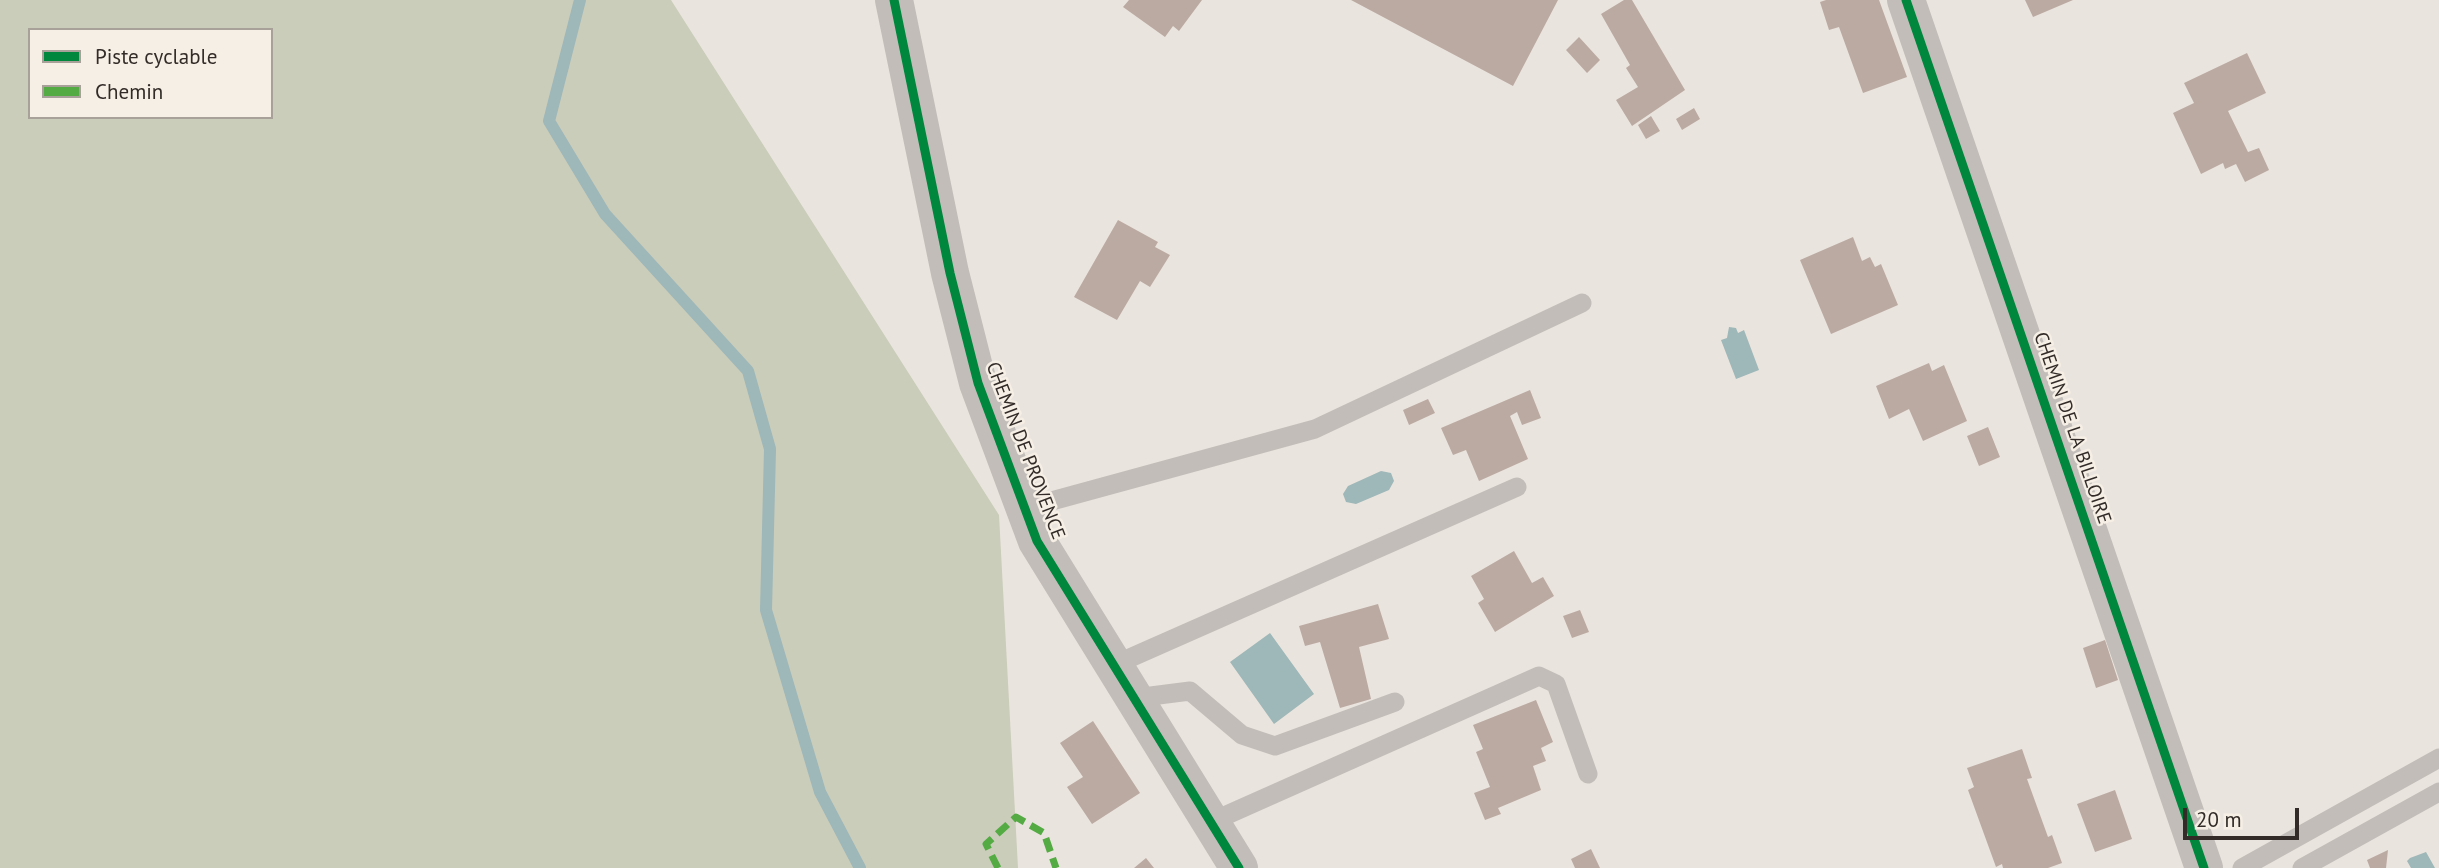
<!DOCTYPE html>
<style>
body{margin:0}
#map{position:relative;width:2439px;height:868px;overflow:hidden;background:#eae4de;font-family:"PT Sans",sans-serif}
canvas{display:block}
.legend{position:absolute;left:28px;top:28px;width:245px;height:91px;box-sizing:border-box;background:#f6efe6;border:2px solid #a8a19a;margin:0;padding:9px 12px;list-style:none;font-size:21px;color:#322b27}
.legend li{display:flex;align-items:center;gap:14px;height:35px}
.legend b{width:35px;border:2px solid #a8a19a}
.scale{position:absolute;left:2183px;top:808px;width:116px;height:32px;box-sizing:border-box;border:4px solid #322b27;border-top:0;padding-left:9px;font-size:21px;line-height:24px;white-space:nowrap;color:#322b27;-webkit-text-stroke:5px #f6efe6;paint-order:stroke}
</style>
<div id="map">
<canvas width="2439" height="868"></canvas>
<ul class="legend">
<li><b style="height:9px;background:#00873e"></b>Piste cyclable</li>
<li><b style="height:9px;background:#54ab44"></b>Chemin</li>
</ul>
<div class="scale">20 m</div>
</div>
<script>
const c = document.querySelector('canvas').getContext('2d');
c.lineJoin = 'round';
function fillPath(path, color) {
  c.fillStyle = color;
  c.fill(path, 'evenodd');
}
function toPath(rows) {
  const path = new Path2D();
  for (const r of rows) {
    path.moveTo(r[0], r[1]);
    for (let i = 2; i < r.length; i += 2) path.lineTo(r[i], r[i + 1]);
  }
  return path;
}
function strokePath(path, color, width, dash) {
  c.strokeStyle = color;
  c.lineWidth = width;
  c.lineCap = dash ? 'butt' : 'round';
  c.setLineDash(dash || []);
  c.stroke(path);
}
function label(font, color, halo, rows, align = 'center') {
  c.font = font + ' "PT Sans",sans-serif';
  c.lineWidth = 5;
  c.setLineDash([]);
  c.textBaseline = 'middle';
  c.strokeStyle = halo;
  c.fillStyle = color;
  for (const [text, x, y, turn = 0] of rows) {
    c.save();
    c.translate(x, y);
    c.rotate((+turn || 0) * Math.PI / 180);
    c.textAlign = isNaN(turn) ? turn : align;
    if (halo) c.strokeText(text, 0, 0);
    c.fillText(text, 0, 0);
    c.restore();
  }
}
fillPath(toPath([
 [0,0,671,0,999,515,1018,868,0,868],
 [30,30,271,30,271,117,30,117]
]), '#cacdba');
fillPath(toPath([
 [1729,327,1736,328,1738,333,1744,330,1759,370,1736,379,1721,340,1727,338],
 [1381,471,1391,473,1394,481,1389,490,1356,504,1346,502,1343,494,1348,486],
 [1270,633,1314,694,1274,724,1230,662],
 [2426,852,2435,868,2411,868,2407,861,2410,858]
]), '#9eb7b8');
strokePath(toPath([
 [580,0,549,121,605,214,748,371,770,449,766,610,820,792,860,868]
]), '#9eb7b8', 12);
fillPath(toPath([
 [1129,0,1202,0,1179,31,1173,26,1165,37,1123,7],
 [1351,0,1558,0,1513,86],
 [1624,0,1632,0,1685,90,1632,126,1616,100,1638,87,1626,68,1630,65,1601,14],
 [1826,0,1879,0,1907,77,1863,93,1839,27,1829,30,1820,2],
 [2025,0,2073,0,2033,17],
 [1579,37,1600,60,1587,73,1566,50],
 [2247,53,2266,93,2228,111,2248,152,2259,148,2269,170,2245,182,2236,164,2225,169,2223,163,2201,174,2173,113,2194,103,2184,83],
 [1694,108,1700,119,1682,130,1676,119],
 [1651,116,1660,131,1646,139,1638,125],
 [1118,220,1158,242,1155,247,1170,255,1150,287,1140,281,1117,320,1074,297],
 [1853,237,1862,261,1870,257,1875,267,1881,264,1898,305,1831,334,1800,260],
 [1929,363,1932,371,1944,365,1967,421,1923,441,1909,409,1889,419,1876,386],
 [1530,390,1541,418,1522,425,1517,412,1510,416,1528,459,1479,481,1466,450,1453,455,1441,428],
 [1428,399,1435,413,1409,425,1403,410],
 [1988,427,2000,457,1979,466,1967,436],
 [1514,551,1532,583,1543,577,1554,596,1495,632,1478,603,1484,599,1471,576],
 [1378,604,1389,639,1359,647,1371,699,1340,708,1320,642,1305,646,1299,626],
 [1580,610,1589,632,1572,638,1563,616],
 [2105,640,2118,680,2096,688,2083,648],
 [1536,700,1553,742,1541,748,1546,761,1533,766,1541,790,1498,808,1501,814,1485,820,1474,793,1490,787,1476,752,1483,749,1473,725],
 [1093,721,1140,793,1092,824,1067,787,1083,777,1060,743],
 [2022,749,2032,778,2027,779,2048,837,2052,835,2062,863,2048,868,2003,868,2002,864,1996,867,1968,790,1974,787,1967,768],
 [2115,790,2132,839,2095,852,2077,804],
 [1591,849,1600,868,1575,868,1571,859],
 [2388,850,2386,868,2370,868,2367,860],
 [1146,858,1154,868,1134,868]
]), '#bbaaa2');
strokePath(toPath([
 [1026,508,1315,429,1582,303],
 [1114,665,1517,487],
 [1135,698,1190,691,1242,735,1275,746,1395,702],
 [1211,822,1539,676,1556,684,1588,774],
 [2242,868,2439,758],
 [2302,868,2439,792]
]), '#c2bdb8', 19);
strokePath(toPath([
 [894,0,950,273,978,383,1037,541,1239,868],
 [1906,0,2204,868]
]), '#c2bdb8', 38);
strokePath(toPath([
 [998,868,986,844,1016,817,1044,833,1056,868]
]), '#54ab44', 7, [14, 7]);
strokePath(toPath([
 [894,0,950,273,978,383,1037,541,1239,868],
 [1906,0,2204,868]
]), '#00873e', 9);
label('19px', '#322b27', '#f6efe6', [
 ["CHEMIN DE LA BILLOIRE",2072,428,71],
 ["CHEMIN DE PROVENCE",1025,451,69]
]);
</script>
